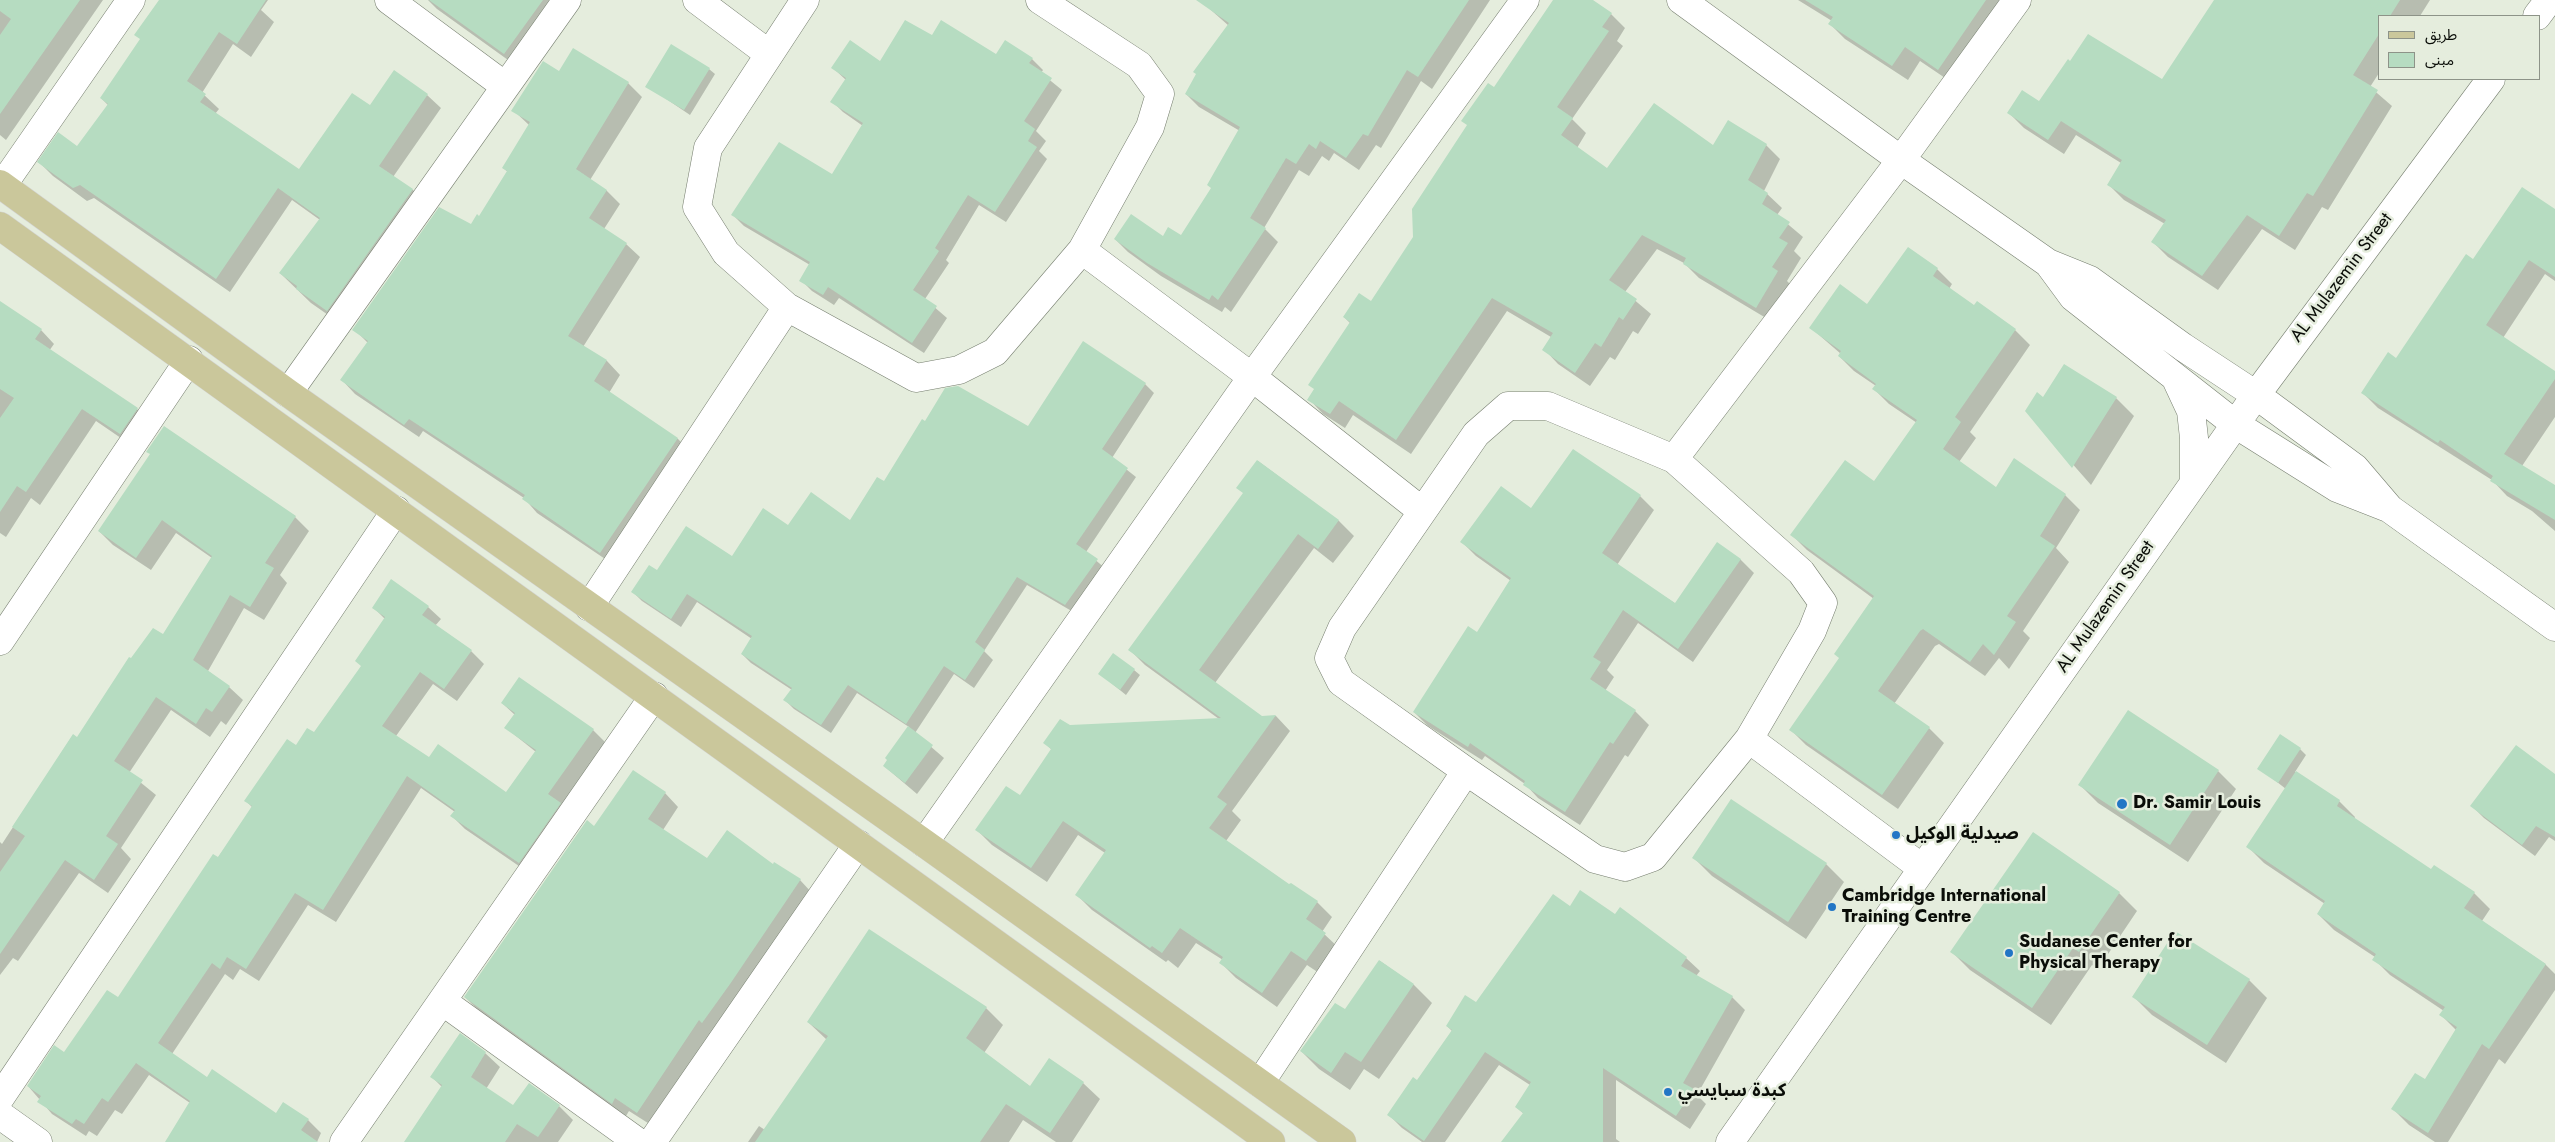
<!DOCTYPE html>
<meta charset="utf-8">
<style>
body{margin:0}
#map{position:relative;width:2555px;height:1142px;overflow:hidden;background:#e5eddd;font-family:Jost,"Noto Sans Arabic",sans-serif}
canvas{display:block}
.legend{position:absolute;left:2378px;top:15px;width:162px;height:65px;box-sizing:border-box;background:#e5eddd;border:1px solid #8d9388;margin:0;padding:6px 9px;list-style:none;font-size:15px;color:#0a0d08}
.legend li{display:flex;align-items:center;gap:10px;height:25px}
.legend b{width:25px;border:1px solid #8d9388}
</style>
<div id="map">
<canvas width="2555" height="1142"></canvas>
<ul class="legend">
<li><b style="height:6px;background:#cac79b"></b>طريق</li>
<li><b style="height:14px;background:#b6dcc1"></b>مبنى</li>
</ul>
</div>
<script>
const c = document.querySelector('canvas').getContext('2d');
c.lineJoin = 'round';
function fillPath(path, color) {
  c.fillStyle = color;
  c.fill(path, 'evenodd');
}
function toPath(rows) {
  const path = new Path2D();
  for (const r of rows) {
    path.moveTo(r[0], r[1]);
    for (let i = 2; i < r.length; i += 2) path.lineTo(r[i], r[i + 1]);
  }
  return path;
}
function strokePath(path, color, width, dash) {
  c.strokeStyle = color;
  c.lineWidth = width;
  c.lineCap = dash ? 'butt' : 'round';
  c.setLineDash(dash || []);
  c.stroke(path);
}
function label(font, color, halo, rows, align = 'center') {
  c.font = font + ' Jost,"Noto Sans Arabic",sans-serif';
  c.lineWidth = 5;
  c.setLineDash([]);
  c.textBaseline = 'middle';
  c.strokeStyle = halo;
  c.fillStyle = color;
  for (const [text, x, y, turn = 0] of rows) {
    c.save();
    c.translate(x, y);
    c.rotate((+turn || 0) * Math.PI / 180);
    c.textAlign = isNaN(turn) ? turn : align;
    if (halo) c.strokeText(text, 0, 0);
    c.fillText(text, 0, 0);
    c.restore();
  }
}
fillPath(toPath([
 [0,0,103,0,6,140,0,135],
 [160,0,268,0,261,10,274,22,251,57,233,44,202,93,219,109,215,114,299,171,370,107,427,95,441,108,393,177,413,190,426,204,341,324,311,303,280,273,320,220,292,200,230,292,94,198,87,201,53,176,39,162,77,148,108,105,101,98,141,39],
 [428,0,570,0,522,70,437,9],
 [1205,0,1490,0,1432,89,1421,81,1381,148,1376,145,1359,170,1334,153,1329,161,1322,156,1309,176,1299,170,1264,228,1278,242,1231,312,1225,307,1222,312,1161,276,1128,252,1115,239,1181,236,1212,189,1240,131,1199,107,1186,94,1229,26,1203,3],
 [1555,0,1591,0,1611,14,1625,28,1617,41,1623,46,1572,119,1586,133,1577,148,1607,170,1713,147,1766,145,1780,159,1764,191,1782,208,1777,215,1803,237,1794,251,1801,258,1787,281,1792,286,1771,321,1699,278,1684,263,1657,249,1625,292,1651,314,1638,334,1633,331,1615,360,1610,357,1590,386,1558,364,1544,349,1551,337,1507,311,1411,454,1353,415,1345,428,1323,414,1309,399,1350,323,1344,317,1371,302,1414,237,1494,89],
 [1798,0,2016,0,1954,84,1920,61,1908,80,1845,39,1830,24,1832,21],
 [2216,0,2430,0,2420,16,2379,16,2379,73,2370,87,2392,106,2328,210,2322,207,2295,250,2262,229,2218,290,2168,257,2153,242,2165,224,2124,200,2109,185,2121,163,2076,135,2064,154,2024,128,2009,113,2040,103,2163,81],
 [932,37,996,56,1032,59,1043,70,1041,73,1062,90,1036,131,1046,141,1039,151,1047,159,1006,222,979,205,946,260,949,263,925,299,947,318,924,353,839,298,834,305,812,291,801,280,810,265,744,226,733,215,832,176,863,126,843,112,832,101,846,80,833,68,881,62],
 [709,69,715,74,690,115,647,86],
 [559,72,628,83,642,97,590,180,606,190,620,204,604,229,626,244,640,257,583,347,607,361,620,375,609,393,678,439,691,452,614,565,537,513,524,498,423,431,419,437,355,394,342,380,368,343,354,329,480,217,508,172,503,168,529,125,513,110],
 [2555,211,2555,281,2545,274,2503,338,2555,373,2555,417,2522,466,2555,486,2555,531,2532,511,2507,496,2492,480,2378,408,2363,393,2396,359,2474,260],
 [1908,249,1937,269,1952,284,1949,289,1974,307,1977,303,2015,330,2030,345,1970,432,1976,438,1959,462,1996,489,2065,495,2080,510,2056,548,2069,562,2023,631,2030,638,2009,669,1999,658,1985,676,1939,644,1935,646,1894,704,1929,728,1944,743,1898,809,1806,745,1791,730,1840,659,1874,599,1807,550,1792,535,1874,482,1917,423,1889,404,1874,389,1876,386,1854,371,1839,356,1841,354,1811,328,1868,306],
 [0,302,41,330,54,344,49,351,137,409,150,423,134,447,96,421,40,505,31,498,6,537,0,533],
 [1083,343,1145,384,1154,393,1112,458,1136,477,1086,552,1106,569,1075,613,1027,585,984,651,993,660,974,688,954,674,915,733,944,758,917,794,884,766,909,727,857,693,831,733,794,709,785,700,792,690,751,663,742,654,752,639,697,602,681,627,642,601,633,592,657,572,732,558,789,526,851,522,885,483,925,423,1029,428],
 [2116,398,2134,416,2091,485,2026,411],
 [151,455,295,517,309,531,280,575,287,583,264,620,244,608,208,671,229,687,243,700,226,725,221,721,210,737,171,710,129,773,156,795,121,848,131,859,108,893,79,873,18,961,13,958,0,975,0,842,2,844,73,735,77,738,132,660,163,636,212,558,176,533,151,570,113,545,99,531],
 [1258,461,1339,521,1354,536,1333,563,1314,548,1215,683,1262,717,1276,716,1290,731,1232,811,1241,820,1226,841,1290,886,1317,902,1332,917,1322,932,1340,949,1322,975,1307,965,1277,1007,1236,978,1221,963,1223,960,1196,943,1178,968,1168,960,1166,962,1092,910,1077,895,1105,853,1078,835,1047,882,992,845,977,830,1021,797,1052,750,1045,743,1069,727,1219,719,1145,665,1130,650,1244,494],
 [1640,496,1654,510,1617,565,1676,604,1740,559,1754,573,1693,662,1638,623,1607,670,1614,677,1605,691,1635,711,1649,725,1628,757,1625,755,1580,825,1538,798,1525,784,1485,756,1482,760,1428,726,1414,712,1477,634,1511,581,1476,556,1462,542,1531,510],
 [373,607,428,607,441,619,435,626,471,651,484,664,457,701,433,684,396,736,429,759,506,794,536,752,506,728,515,715,502,703,593,730,606,743,532,875,465,829,452,816,455,812,421,788,336,922,308,905,259,981,240,969,233,980,225,974,172,1054,207,1079,276,1115,308,1120,321,1133,317,1142,166,1142,190,1103,149,1075,122,1114,115,1110,97,1136,89,1131,86,1136,52,1114,28,1086,65,1054,118,999,253,808,246,801,297,746,314,734,362,666,385,619],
 [1134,670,1140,675,1126,695,1100,674],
 [2300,749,2306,755,2295,772,2339,801,2355,817,2354,819,2432,871,2474,893,2490,909,2482,921,2545,964,2555,974,2555,990,2505,1064,2499,1059,2448,1142,2435,1142,2409,1125,2393,1109,2425,1081,2457,1031,2441,1015,2444,1011,2390,975,2374,959,2375,957,2334,930,2318,914,2325,904,2264,863,2248,847,2286,789,2259,768],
 [2218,771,2236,789,2188,862,2098,803,2080,785],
 [2555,776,2555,841,2549,837,2535,856,2484,818,2472,806],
 [665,793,678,807,663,830,707,859,773,866,800,880,813,894,651,1125,629,1111,626,1116,479,1011,465,997,594,827],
 [1694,858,1826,864,1844,882,1806,939,1712,876],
 [2119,893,2137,911,2098,969,2092,965,2051,1025,1970,970,1952,952],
 [1570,908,1616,915,1686,958,1700,971,1696,976,1732,997,1745,1010,1697,1095,1706,1104,1690,1129,1616,1080,1616,1139,1620,1142,1503,1142,1524,1114,1516,1107,1530,1085,1499,1065,1445,1142,1422,1142,1402,1128,1389,1115,1417,1081,1452,1031,1447,1026,1477,1004],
 [1380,961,1414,985,1432,1003,1379,1079,1364,1069,1350,1090,1319,1069,1301,1051,1345,1011],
 [2249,980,2267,998,2226,1063,2152,1015,2134,997],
 [986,1008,1003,1025,984,1053,1031,1087,1083,1083,1100,1099,1072,1142,1056,1142,1023,1120,1009,1142,748,1142,759,1126,765,1130,827,1040,808,1022],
 [485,1053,500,1067,486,1089,514,1107,559,1106,573,1120,558,1142,405,1142,442,1087,432,1077]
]), '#0003');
fillPath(toPath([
 [0,0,80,0,0,114,0,35,11,19,0,11],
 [159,0,266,0,237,44,219,32,187,81,206,94,200,102,299,169,352,93,370,105,394,70,428,94,379,166,413,189,327,311,296,289,297,286,279,273,320,218,278,188,216,279,80,185,73,188,37,162,58,132,77,146,108,104,100,98,140,39,134,35],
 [429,0,543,0,504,54],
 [1196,0,1469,0,1418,77,1407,70,1368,136,1363,134,1346,158,1320,141,1316,149,1309,144,1296,164,1286,158,1250,218,1266,228,1218,300,1212,295,1209,300,1147,263,1114,239,1131,214,1163,236,1168,227,1181,235,1211,188,1207,185,1240,127,1185,94,1196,74,1193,72,1229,23],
 [1553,0,1593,0,1612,13,1602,27,1609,31,1557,107,1573,118,1561,135,1607,168,1654,103,1713,145,1728,120,1767,144,1748,180,1768,193,1762,204,1790,222,1779,238,1788,243,1772,267,1778,271,1756,308,1683,264,1686,258,1642,235,1609,280,1637,299,1623,320,1619,317,1601,347,1595,343,1575,373,1542,350,1553,333,1492,298,1396,440,1339,401,1330,414,1307,400,1314,389,1308,385,1350,322,1343,317,1359,293,1371,301,1413,237,1412,209,1467,125,1461,121,1488,83,1494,87],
 [1805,0,1986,0,1938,70,1905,47,1892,66,1828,24,1833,17],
 [2214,0,2400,0,2390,16,2379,16,2379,34,2353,75,2378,90,2313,196,2307,193,2279,236,2247,215,2202,276,2151,242,2166,220,2107,185,2122,160,2061,121,2048,140,2007,113,2022,90,2039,101,2068,59,2070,61,2088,34,2162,79],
 [905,20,932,35,941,20,996,54,1005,40,1033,58,1029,63,1052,78,1024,121,1035,129,1028,141,1037,147,995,212,968,195,935,248,939,251,913,290,937,306,912,343,828,287,823,295,799,281,810,262,731,215,779,142,832,174,863,123,830,102,846,78,831,68,850,40,880,61],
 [671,44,710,68,684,110,645,87],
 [573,48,629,82,576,169,607,190,589,218,627,243,568,336,607,360,594,381,678,438,600,553,522,499,525,495,409,419,404,425,340,380,368,341,352,330,439,207,471,224,477,214,479,216,507,171,502,168,530,122,511,111,543,61,559,71],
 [2522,187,2555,209,2555,277,2529,260,2486,325,2555,371,2555,379,2504,454,2555,485,2555,520,2490,481,2493,476,2440,440,2438,443,2361,393,2388,352,2396,358,2466,254,2473,259],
 [1908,247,1938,268,1933,276,1974,305,1977,301,2016,329,1955,417,1961,422,1943,449,1996,487,2014,458,2066,494,2040,536,2055,546,2007,616,2016,622,1994,655,1983,644,1970,662,1923,629,1920,631,1878,691,1930,727,1882,795,1789,730,1839,658,1834,654,1874,596,1790,535,1845,460,1874,481,1917,420,1872,389,1876,384,1838,356,1841,351,1809,328,1840,284,1867,304],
 [0,301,42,329,35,339,138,408,120,434,82,409,26,492,17,486,0,512,0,418,14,398,0,389],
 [1083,341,1146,383,1102,449,1128,468,1076,544,1098,559,1065,605,1017,577,975,642,985,650,965,680,944,666,906,724,848,685,821,725,783,700,792,688,741,654,752,636,687,594,671,619,631,592,649,565,657,570,686,526,732,556,763,508,788,525,811,492,850,520,877,477,884,481,922,419,925,421,945,388,958,386,1028,426],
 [2064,364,2117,397,2072,468,2025,411,2037,392,2043,397],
 [164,426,296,516,265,563,274,568,250,607,230,595,193,660,230,686,212,712,206,708,196,724,156,697,114,761,143,780,106,836,118,844,94,880,65,860,0,954,0,872,25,836,12,827,73,734,77,737,129,657,131,658,153,628,163,634,212,556,162,520,136,558,98,531,150,454,146,452],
 [1573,449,1641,495,1602,553,1675,603,1717,542,1741,559,1678,649,1623,610,1593,657,1601,662,1590,679,1636,710,1613,744,1610,742,1565,812,1523,785,1525,781,1470,743,1468,747,1413,712,1468,626,1477,632,1511,578,1460,542,1501,486,1531,508],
 [1257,460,1339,520,1318,549,1298,534,1199,670,1262,716,1276,715,1217,797,1227,804,1209,828,1289,884,1291,883,1318,901,1306,919,1326,933,1306,961,1291,951,1262,993,1219,963,1223,957,1180,928,1162,953,1152,946,1150,948,1075,895,1106,850,1063,821,1031,868,975,830,1006,786,1020,795,1051,749,1043,743,1060,719,1070,725,1221,718,1128,650,1243,493,1236,488],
 [391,579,429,606,422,615,472,650,444,689,420,672,382,726,429,757,438,744,506,792,536,750,504,728,515,713,501,703,519,677,594,729,548,794,561,803,519,863,450,816,455,810,407,776,323,910,295,893,246,969,227,957,220,969,212,963,158,1043,207,1077,212,1069,276,1113,283,1102,309,1119,301,1130,318,1142,165,1142,190,1101,136,1063,108,1102,102,1098,84,1124,76,1119,72,1124,37,1102,41,1096,27,1086,54,1045,64,1052,107,990,118,997,213,854,218,857,252,806,244,801,287,739,296,745,307,728,314,732,361,666,355,661,385,617,372,608],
 [1113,653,1135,669,1120,690,1098,674],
 [2128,710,2219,770,2170,845,2078,785],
 [908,726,933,745,905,783,883,766,887,760,885,758],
 [2280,734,2301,748,2278,783,2257,769],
 [2516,745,2555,774,2555,837,2536,826,2522,845,2470,806],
 [633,770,666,792,648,819,707,858,727,830,773,864,774,862,801,879,730,984,702,1023,699,1020,637,1113,615,1098,612,1104,464,997,587,820,594,826],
 [2296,771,2340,800,2337,806,2431,869,2434,865,2475,892,2464,908,2546,964,2489,1049,2482,1044,2428,1133,2391,1109,2415,1073,2425,1079,2457,1027,2439,1015,2445,1007,2372,960,2376,954,2317,914,2325,901,2246,847],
 [1731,799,1827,863,1788,922,1692,858],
 [2033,832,2120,892,2079,952,2073,948,2032,1008,1950,952],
 [1580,890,1615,914,1620,907,1687,957,1681,966,1733,996,1683,1083,1694,1089,1676,1116,1603,1068,1603,1142,1501,1142,1523,1113,1515,1107,1531,1082,1485,1052,1424,1141,1387,1115,1413,1077,1417,1080,1452,1030,1446,1026,1465,995,1476,1002,1553,894,1570,906],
 [869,929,987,1007,966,1038,1030,1086,1049,1058,1084,1082,1050,1133,1006,1104,980,1142,755,1142,828,1036,807,1022],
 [2175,931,2250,979,2207,1045,2132,997],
 [1379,960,1414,984,1361,1062,1345,1052,1331,1073,1300,1051,1335,1003,1345,1009],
 [460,1033,486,1052,471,1077,513,1105,529,1083,560,1105,538,1137,517,1124,505,1142,404,1142,442,1085,430,1077]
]), '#b6dcc1');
const minor = toPath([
 [389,0,505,86],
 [697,0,769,54],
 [805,0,708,148,697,207,726,253,787,307,916,378,959,370,995,352,1082,250,1150,127,1160,94,1139,65,1040,0],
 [1681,0,1901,160,2048,263,2090,280,2183,347,2256,395,2355,468,2390,509,2555,627],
 [2537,16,2549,0],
 [2,186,131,0],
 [1082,250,1252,377,1422,511],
 [2048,263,2073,297,2235,424,2337,488,2388,508],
 [2177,381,2191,411,2194,438,2194,481],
 [288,393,567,0],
 [1508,406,1548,406,1674,459,1801,572,1823,603,1812,631,1749,739,1653,857,1625,867,1595,859,1466,771,1341,682,1329,658,1342,628,1476,434,1508,406],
 [1674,459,1901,160,2017,0],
 [589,607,787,307],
 [0,641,189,360],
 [1749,739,1922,868],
 [924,843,1252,377,1525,0],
 [442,1001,638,1142],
 [1260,1083,1466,771],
 [0,1098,396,510],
 [0,1115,38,1142],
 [344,1142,654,696],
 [652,1142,858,844],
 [1730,1142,2256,395,2491,79]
]);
const major = toPath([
 [0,184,288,393,924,843,1342,1142],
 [0,226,1271,1142]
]);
strokePath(minor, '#767e6f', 29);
strokePath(major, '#d3d3d3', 29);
strokePath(minor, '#fff', 28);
strokePath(major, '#cac79b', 28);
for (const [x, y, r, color] of [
 [2122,804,6,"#2276c5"],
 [1896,835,5,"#2276c5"],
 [1832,907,5,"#2276c5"],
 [2009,953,5,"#2276c5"],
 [1668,1092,5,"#2276c5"]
]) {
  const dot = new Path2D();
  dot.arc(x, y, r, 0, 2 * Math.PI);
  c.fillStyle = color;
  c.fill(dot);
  strokePath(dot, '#e5eddd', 2);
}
label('18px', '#0a0d08', '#e5eddd', [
 ["AL Mulazemin Street",2342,278,-53],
 ["AL Mulazemin Street",2106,607,-55]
]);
label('bold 18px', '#0a0d08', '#e5eddd', [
 ["Dr. Samir Louis",2133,804],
 ["صيدلية الوكيل",1906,835],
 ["Cambridge International",1842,897],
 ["Training Centre",1842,918],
 ["Sudanese Center for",2019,943],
 ["Physical Therapy",2019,964],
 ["كبدة سبايسي",1678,1092]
], 'left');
</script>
